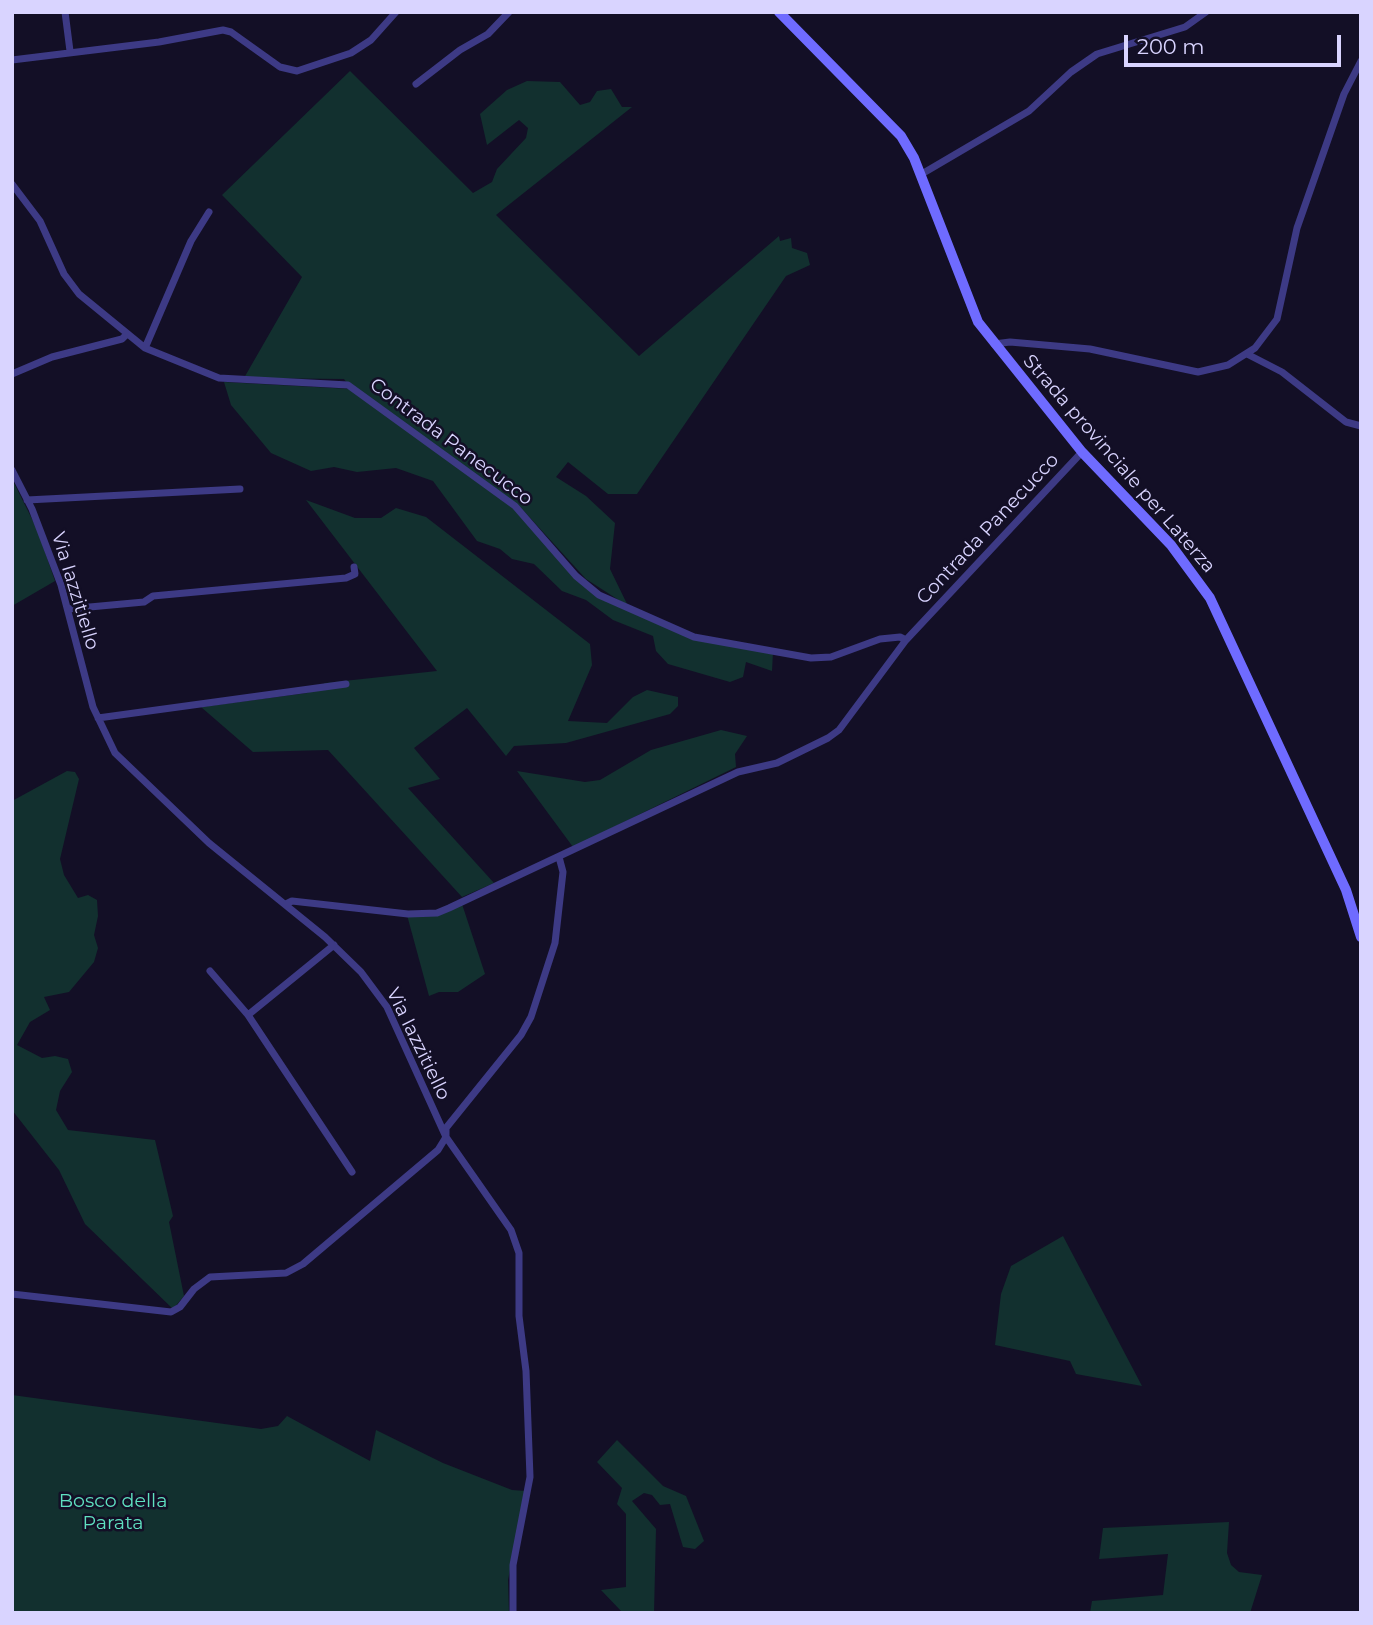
<!DOCTYPE html>
<style>
body{margin:0}
#map{position:relative;width:1373px;height:1625px;overflow:hidden;background:#130f26;font-family:Montserrat,sans-serif}
canvas{display:block}
.frame{position:absolute;inset:0;border:14px solid #d9d4ff;pointer-events:none}
.scale{position:absolute;left:1124px;top:35px;width:217px;height:32px;box-sizing:border-box;border:4px solid #d9d4ff;border-top:0;padding-left:9px;font-size:21px;line-height:24px;white-space:nowrap;color:#d9d4ff;-webkit-text-stroke:5px #130f26;paint-order:stroke}
</style>
<div id="map">
<canvas width="1373" height="1625"></canvas>
<div class="frame"></div>
<div class="scale">200 m</div>
</div>
<script>
const c = document.querySelector('canvas').getContext('2d');
c.lineJoin = 'round';
function fillPath(path, color) {
  c.fillStyle = color;
  c.fill(path, 'evenodd');
}
function toPath(rows) {
  const path = new Path2D();
  for (const r of rows) {
    path.moveTo(r[0], r[1]);
    for (let i = 2; i < r.length; i += 2) path.lineTo(r[i], r[i + 1]);
  }
  return path;
}
function strokePath(path, color, width, dash) {
  c.strokeStyle = color;
  c.lineWidth = width;
  c.lineCap = dash ? 'butt' : 'round';
  c.setLineDash(dash || []);
  c.stroke(path);
}
function label(font, color, halo, rows, align = 'center') {
  c.font = font + ' Montserrat,sans-serif';
  c.lineWidth = 5;
  c.setLineDash([]);
  c.textBaseline = 'middle';
  c.strokeStyle = halo;
  c.fillStyle = color;
  for (const [text, x, y, turn = 0] of rows) {
    c.save();
    c.translate(x, y);
    c.rotate((+turn || 0) * Math.PI / 180);
    c.textAlign = isNaN(turn) ? turn : align;
    if (halo) c.strokeText(text, 0, 0);
    c.fillText(text, 0, 0);
    c.restore();
  }
}
fillPath(toPath([
 [350,71,473,193,492,182,497,169,526,138,528,128,519,120,487,145,480,114,507,90,527,81,560,82,580,105,590,102,597,91,611,89,622,107,632,107,496,215,639,356,779,236,780,241,791,238,792,248,807,253,810,265,786,276,637,494,608,494,568,462,556,477,586,496,615,523,610,569,628,606,586,579,522,509,372,402,514,508,600,597,688,637,773,652,772,671,746,662,743,677,730,682,668,664,656,651,653,636,613,620,586,600,562,591,534,564,512,559,500,549,477,541,433,481,396,468,357,472,334,467,311,471,271,453,231,405,224,382,351,389,344,379,244,378,302,277,222,195],
 [12,479,37,529,55,581,12,606],
 [306,500,355,518,381,518,396,508,426,517,590,644,592,665,568,721,607,723,633,697,647,690,678,697,678,706,670,714,566,743,514,746,506,756,467,708,414,748,440,779,408,788,494,883,462,897,328,750,253,752,201,707,307,693,325,683,437,671],
 [721,730,747,736,735,754,736,767,573,847,517,771,585,782,600,780,651,750],
 [67,771,75,772,79,779,60,859,64,875,78,898,88,895,97,900,98,916,94,935,98,948,94,962,69,992,44,997,50,1010,30,1022,17,1045,42,1058,55,1056,68,1059,72,1072,60,1091,56,1110,68,1130,155,1140,173,1216,169,1222,184,1296,173,1309,85,1224,59,1170,12,1110,12,801],
 [462,904,485,974,458,992,439,992,429,996,407,915,429,916],
 [1063,1236,1142,1386,1076,1374,1070,1361,995,1345,1001,1294,1011,1266],
 [12,1395,261,1429,278,1426,287,1416,370,1461,376,1430,443,1463,512,1490,526,1491,508,1580,509,1613,12,1613],
 [617,1440,663,1486,686,1496,704,1541,695,1549,683,1547,670,1504,660,1505,652,1495,644,1493,632,1501,656,1529,654,1613,622,1612,601,1590,626,1587,626,1514,617,1504,622,1488,597,1462],
 [1229,1522,1227,1553,1231,1565,1239,1572,1262,1575,1250,1613,1090,1613,1092,1601,1163,1595,1168,1554,1099,1559,1103,1528]
]), '#12302f');
strokePath(toPath([
 [65,12,70,51],
 [12,60,159,42,223,30,231,32,280,67,297,71,351,53,371,40,396,12],
 [416,84,460,50,488,34,509,12],
 [920,175,1029,111,1071,72,1097,54,1185,27,1206,12],
 [12,184,40,221,64,274,79,294,145,348,219,378,348,385,515,506,576,576,599,595,694,637,811,658,831,657,880,639,900,637,906,640,1082,452],
 [994,344,1010,342,1090,349,1198,372,1228,365,1255,348,1277,319,1297,228,1344,94,1361,61],
 [145,348,191,241,209,212],
 [1247,354,1282,372,1346,422,1361,426],
 [12,374,52,357,122,339,127,334],
 [12,470,32,509,61,585,93,707,115,753,209,843,325,937,361,972,387,1007,446,1137,511,1230,519,1253,519,1316,526,1371,530,1477,513,1565,513,1613],
 [27,500,240,489],
 [68,609,144,602,153,596,346,578,355,574,354,567],
 [98,718,346,684],
 [286,904,292,901,408,914,437,913,449,908,738,772,777,763,828,738,839,730,906,640],
 [210,971,248,1015,352,1172],
 [248,1015,334,945],
 [12,1294,171,1312,180,1307,194,1289,210,1277,286,1273,303,1264,438,1150,446,1137,446,1128,521,1035,531,1017,555,943,563,872,559,857]
]), '#3d3a85', 7);
strokePath(toPath([
 [779,12,901,136,914,158,978,322,1082,452,1171,545,1210,598,1346,890,1361,937]
]), '#6f6bff', 10);
label('19px', '#d9d4ff', '#130f26', [
 ["Contrada Panecucco",451,442,37],
 ["Strada provinciale per Laterza",1119,464,49],
 ["Contrada Panecucco",988,529,-47],
 ["Via Iazzitiello",75,591,73],
 ["Via Iazzitiello",418,1044,64]
]);
label('19px', '#5fe0c0', '#130f26', [
 ["Bosco della",113,1501],
 ["Parata",113,1523]
]);
</script>
